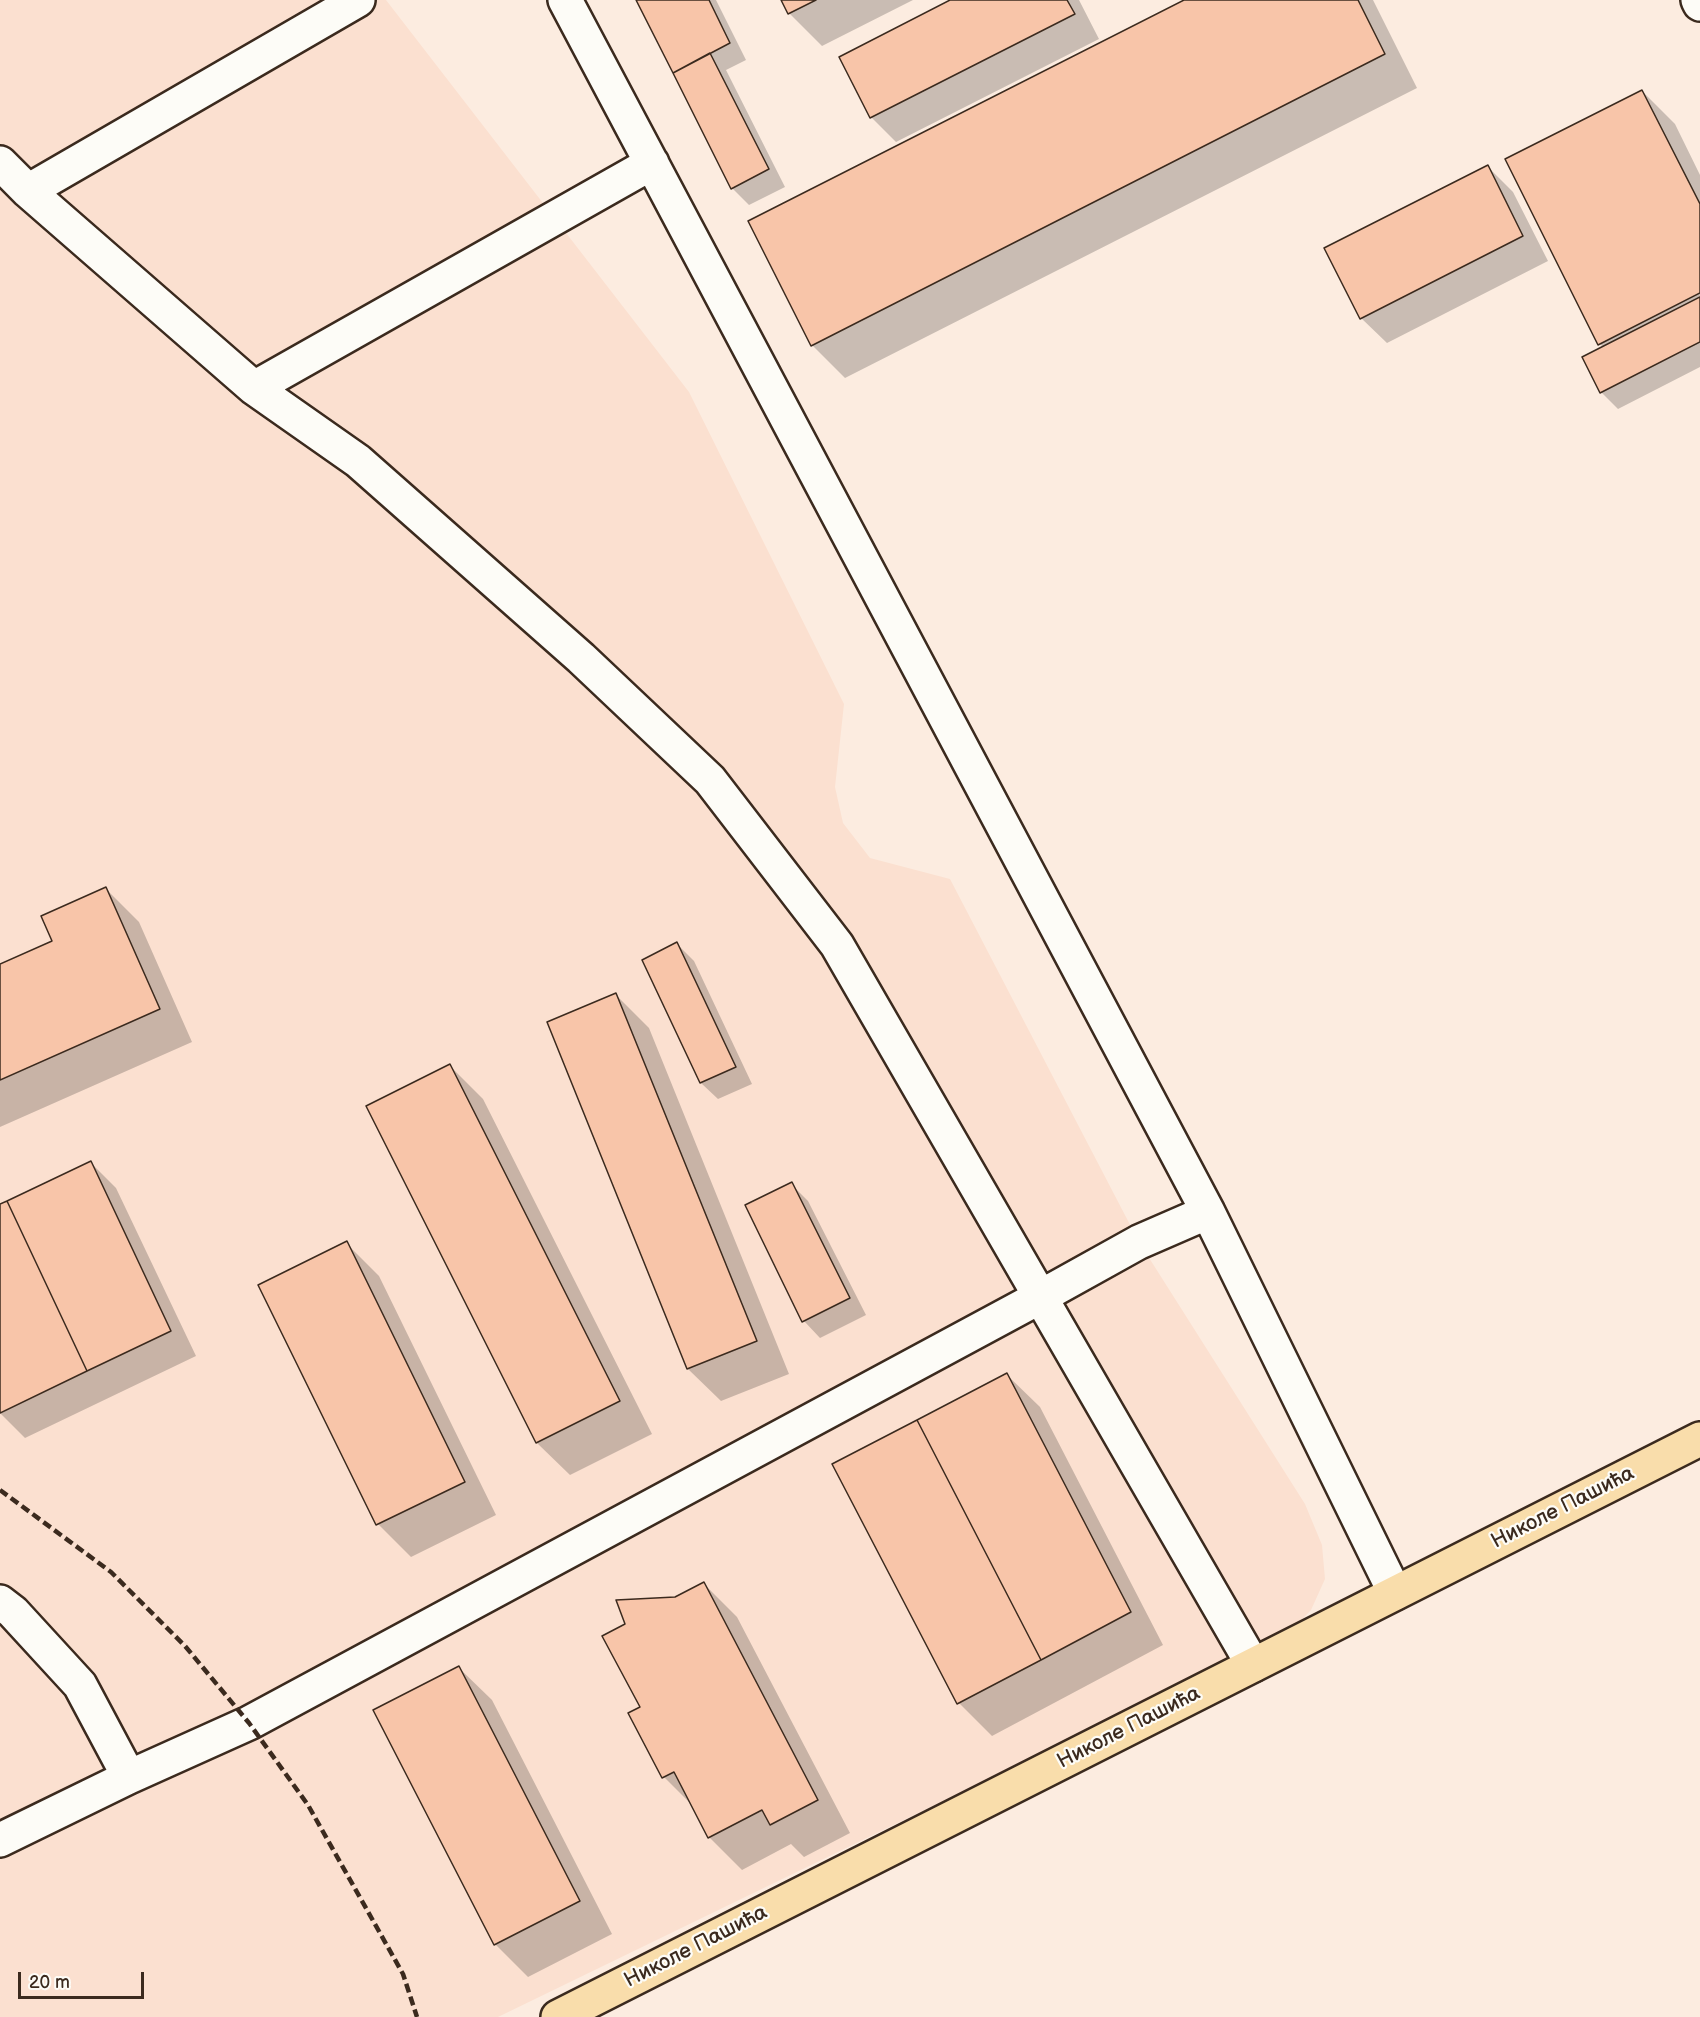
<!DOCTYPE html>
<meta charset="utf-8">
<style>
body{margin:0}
#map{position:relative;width:1700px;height:2017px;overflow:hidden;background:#fcece0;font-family:"Balsamiq Sans",sans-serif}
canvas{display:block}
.scale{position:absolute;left:18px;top:1972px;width:126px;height:27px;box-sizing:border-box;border:3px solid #3b2a1e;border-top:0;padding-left:8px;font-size:18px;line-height:21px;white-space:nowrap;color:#3b2a1e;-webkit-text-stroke:4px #fdfcf7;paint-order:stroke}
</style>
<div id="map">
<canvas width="1700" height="2017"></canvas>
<div class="scale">20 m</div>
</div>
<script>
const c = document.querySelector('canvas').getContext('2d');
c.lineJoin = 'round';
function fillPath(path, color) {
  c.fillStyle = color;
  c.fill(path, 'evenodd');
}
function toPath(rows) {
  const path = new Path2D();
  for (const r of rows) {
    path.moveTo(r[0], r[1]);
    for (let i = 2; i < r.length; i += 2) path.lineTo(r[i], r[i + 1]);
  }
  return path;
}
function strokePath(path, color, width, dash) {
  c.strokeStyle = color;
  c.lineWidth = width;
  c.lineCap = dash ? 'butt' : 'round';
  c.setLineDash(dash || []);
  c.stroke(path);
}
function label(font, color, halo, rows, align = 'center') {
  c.font = font + ' "Balsamiq Sans",sans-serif';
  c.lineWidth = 4.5;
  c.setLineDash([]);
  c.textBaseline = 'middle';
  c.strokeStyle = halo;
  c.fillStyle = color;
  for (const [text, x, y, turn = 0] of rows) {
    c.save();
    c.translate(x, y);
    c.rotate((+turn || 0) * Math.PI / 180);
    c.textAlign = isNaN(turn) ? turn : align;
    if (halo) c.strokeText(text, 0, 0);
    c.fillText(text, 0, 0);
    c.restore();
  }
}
fillPath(toPath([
 [0,0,386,0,689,392,844,704,835,787,843,823,870,858,950,879,1139,1242,1305,1504,1322,1545,1325,1579,1311,1610,1289,1633,498,2017,0,2017]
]), '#fbe0d0');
fillPath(toPath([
 [638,0,716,0,746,60,726,70,785,187,749,205,732,188],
 [783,0,913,0,822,46,789,13],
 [953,0,1079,0,1099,39,896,142,871,117],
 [1188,0,1373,0,1417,88,845,378,812,345],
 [1642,91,1675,124,1700,175,1700,367,1618,409,1601,392,1603,347,1600,344],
 [1488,167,1513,192,1548,261,1387,343,1361,318],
 [106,889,139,922,192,1042,0,1127,0,966,54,942],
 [677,944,694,961,752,1084,718,1099,701,1083,644,960],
 [616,995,649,1028,789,1374,721,1401,688,1369,549,1022],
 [450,1066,483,1099,652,1434,570,1475,537,1443,368,1107],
 [91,1163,116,1188,196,1356,25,1438,0,1413,0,1206],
 [791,1184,808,1201,866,1315,820,1338,804,1321],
 [346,1243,379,1276,496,1515,411,1557,378,1524],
 [1007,1375,1040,1407,1163,1645,992,1736,959,1703],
 [704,1584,737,1617,850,1833,804,1857,791,1844,742,1870,709,1837,693,1806,664,1777,642,1708,675,1599],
 [459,1668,492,1700,612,1934,528,1977,495,1944]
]), '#0003');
const building = toPath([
 [636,0,709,0,730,43,673,73,636,0],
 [781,0,816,0,788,14,781,0],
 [950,0,1067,0,1075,14,870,118,839,57,950,0],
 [1184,0,1358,0,1385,54,811,346,748,221,1184,0],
 [710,53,769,169,731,189,673,73,710,53],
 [1642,90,1700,204,1700,293,1598,345,1505,159,1642,90],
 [1488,165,1523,236,1360,319,1324,248,1488,165],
 [1700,297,1700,342,1600,393,1582,357,1700,297],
 [106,887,160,1009,0,1080,0,964,52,941,41,916,106,887],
 [677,942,736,1067,700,1083,642,960,677,942],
 [616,993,757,1341,687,1369,547,1022,616,993],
 [450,1064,620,1401,536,1443,366,1106,450,1064],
 [91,1161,171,1331,87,1371,7,1201,91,1161],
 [792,1182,850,1298,802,1322,745,1205,792,1182],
 [7,1201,87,1371,0,1413,0,1204,7,1201],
 [347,1241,465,1482,376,1525,258,1285,347,1241],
 [1007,1373,1131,1612,1041,1660,917,1420,1007,1373],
 [917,1420,1041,1660,957,1704,832,1464,917,1420],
 [704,1582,818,1800,770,1825,762,1810,708,1838,674,1772,662,1778,628,1713,640,1707,602,1636,625,1624,616,1600,675,1597,704,1582],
 [459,1666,580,1901,494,1945,373,1710,459,1666]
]);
fillPath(building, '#f8c5a9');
strokePath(building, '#3b2a1e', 1.5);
const minor = toPath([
 [565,0,1208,1212,1395,1593],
 [1698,0,1700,4],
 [0,163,28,191,254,388,358,461,581,658,710,780,837,945,1253,1665],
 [28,191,358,0],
 [254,388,652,163],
 [0,1602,13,1612,80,1685,129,1777],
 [0,1840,129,1777,249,1723,1040,1297,1139,1242,1208,1212]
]);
const major = toPath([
 [558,2017,1700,1439]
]);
strokePath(minor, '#3b2a1e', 38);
strokePath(major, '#3b2a1e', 38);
strokePath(minor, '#fdfcf7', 33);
strokePath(major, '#f9ddab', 33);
strokePath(toPath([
 [0,1490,111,1572,185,1646,249,1723,308,1805,403,1974,417,2017]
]), '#3b2a1e', 4.5, [9, 4.5]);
label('21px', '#3b2a1e', '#fdfcf7', [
 ["Николе Пашића",1563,1508,-27],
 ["Николе Пашића",1129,1728,-27],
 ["Николе Пашића",696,1947,-27]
]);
</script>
